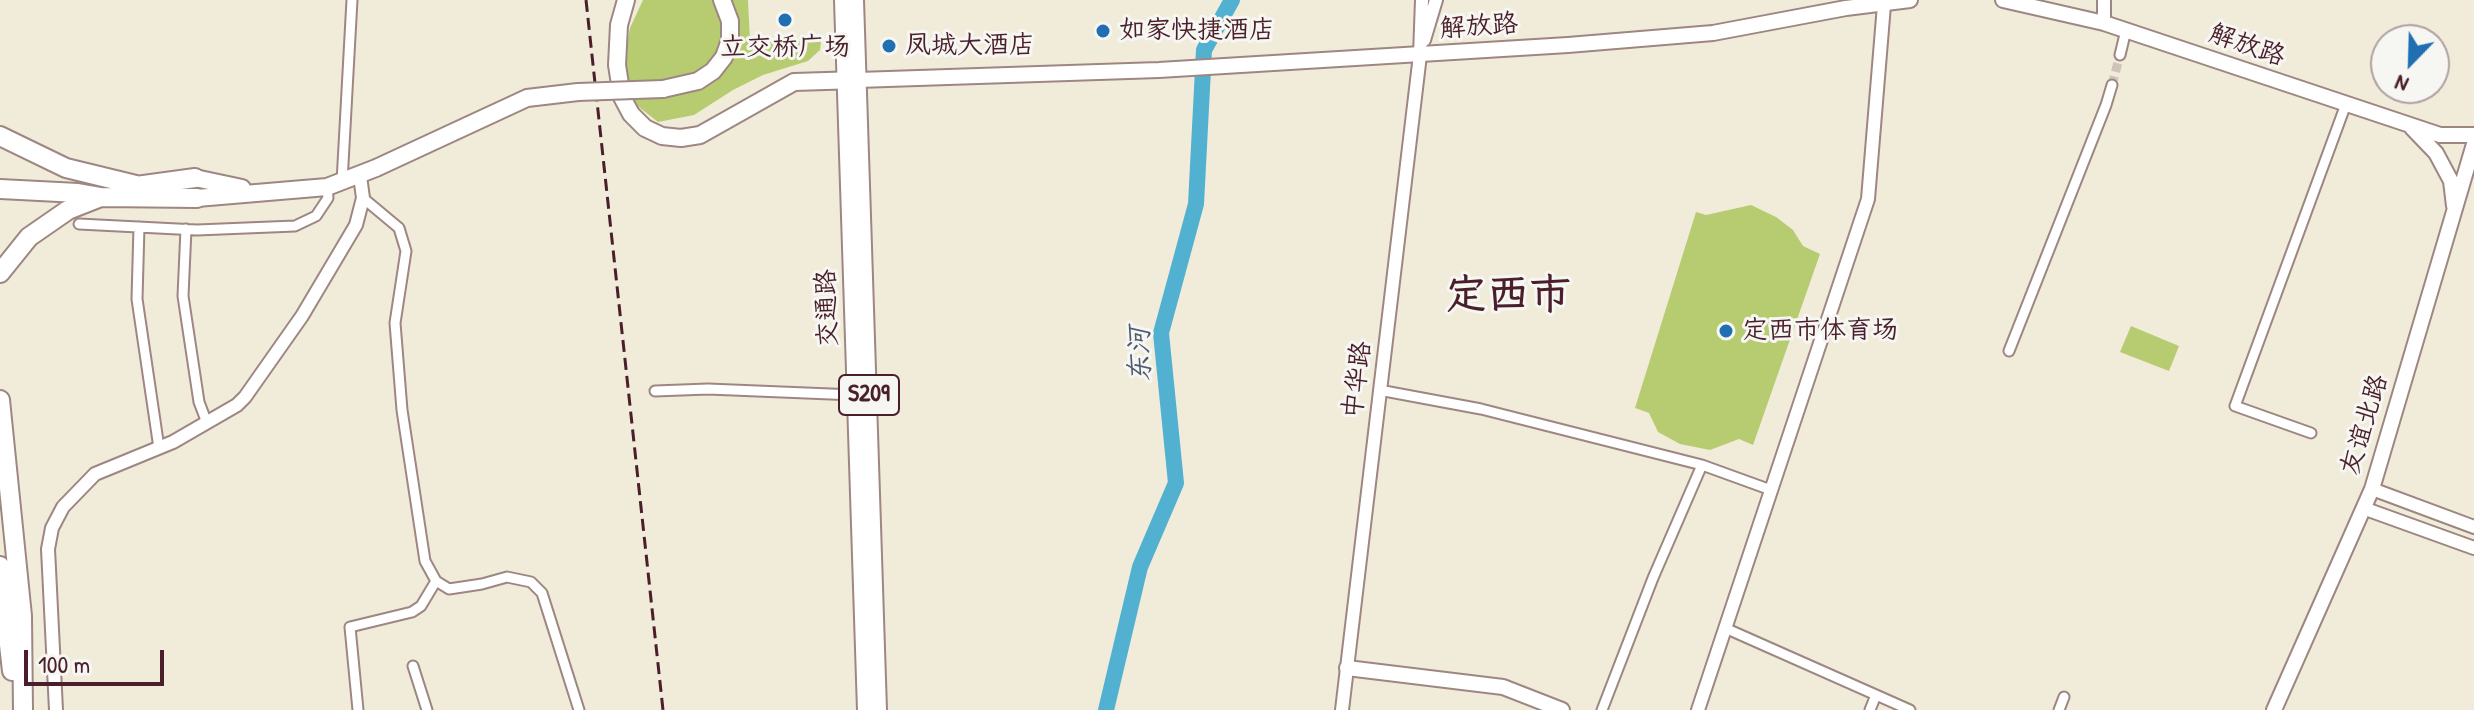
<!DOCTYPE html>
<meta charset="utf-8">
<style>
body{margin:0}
#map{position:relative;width:2474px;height:710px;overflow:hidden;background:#f1ecda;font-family:"Patrick Hand",sans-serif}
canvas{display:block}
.north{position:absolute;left:2370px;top:24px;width:80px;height:80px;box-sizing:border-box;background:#f6f6f2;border:2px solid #b1a0a2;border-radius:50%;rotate:203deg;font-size:22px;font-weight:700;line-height:32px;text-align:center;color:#4a1f2b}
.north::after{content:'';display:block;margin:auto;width:28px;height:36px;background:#1f6fb2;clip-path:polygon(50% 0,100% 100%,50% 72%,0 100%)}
.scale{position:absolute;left:24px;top:650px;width:140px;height:36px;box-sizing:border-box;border:4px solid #4a1f2b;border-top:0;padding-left:10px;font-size:24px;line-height:28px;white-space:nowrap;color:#4a1f2b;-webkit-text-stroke:6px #f6f6f2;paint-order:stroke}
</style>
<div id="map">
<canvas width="2474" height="710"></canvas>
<div class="north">N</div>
<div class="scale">100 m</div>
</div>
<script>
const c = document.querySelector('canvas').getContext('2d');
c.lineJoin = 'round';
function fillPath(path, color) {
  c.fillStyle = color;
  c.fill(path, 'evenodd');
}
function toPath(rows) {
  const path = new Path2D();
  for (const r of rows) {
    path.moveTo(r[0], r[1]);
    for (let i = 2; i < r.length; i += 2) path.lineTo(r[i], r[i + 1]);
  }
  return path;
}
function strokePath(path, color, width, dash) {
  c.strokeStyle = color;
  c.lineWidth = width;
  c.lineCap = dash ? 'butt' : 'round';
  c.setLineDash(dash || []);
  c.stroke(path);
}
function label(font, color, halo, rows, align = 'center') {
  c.font = font + ' "Patrick Hand","LXGW WenKai TC",sans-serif';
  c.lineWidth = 6;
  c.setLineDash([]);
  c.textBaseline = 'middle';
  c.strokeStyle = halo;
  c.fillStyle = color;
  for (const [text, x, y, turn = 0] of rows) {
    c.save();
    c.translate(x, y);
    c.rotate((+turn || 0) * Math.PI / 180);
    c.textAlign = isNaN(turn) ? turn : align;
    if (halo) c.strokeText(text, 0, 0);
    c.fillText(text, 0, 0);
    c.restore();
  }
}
fillPath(toPath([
 [643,0,748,0,750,41,821,41,820,50,808,61,763,75,733,90,694,115,658,122,635,104,627,72,626,50,630,28],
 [1751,205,1776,217,1793,230,1803,246,1820,254,1753,445,1739,439,1710,450,1680,444,1658,432,1649,413,1635,408,1696,212,1706,215],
 [2131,326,2179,346,2169,371,2120,352]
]), '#b7cc70');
strokePath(toPath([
 [1106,710,1140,567,1176,483,1161,333,1196,204,1204,50,1232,0]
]), '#52b1d0', 16);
strokePath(toPath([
 [2112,85,2120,55]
]), '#d0c3b7', 9, [9, 4.5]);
const minor = toPath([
 [2120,55,2126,30],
 [342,182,352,0],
 [363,198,399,228,406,251,395,323,402,410,425,561,436,581,449,589,482,584,507,577,531,582,542,593,579,710],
 [79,224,197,230,295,226,316,216,328,198,327,187],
 [139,227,137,299,159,448],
 [186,229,183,296,199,402,207,423],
 [2009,351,2106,105,2112,85],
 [1379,390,1481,409,1702,465,1771,490],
 [655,391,708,389,855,395],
 [2311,433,2235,406,2346,104],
 [1725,628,1910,710],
 [413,666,427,710],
 [358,710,350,627,412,612,421,606,436,581],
 [1602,710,1653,578,1702,465],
 [1870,710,1876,695],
 [2059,710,2064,697]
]);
const tertiary = toPath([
 [2104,0,2104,23],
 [1424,40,1436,0],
 [2372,489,2474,527],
 [2363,508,2474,548],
 [56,710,48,549,52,528,63,507,95,474,173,442,237,405,245,397,302,316,356,225,363,198,360,176],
 [1342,710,1420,55,1422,0],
 [1698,710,1868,199,1884,5]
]);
const secondary = toPath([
 [2003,0,2104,23,2440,135,2474,135],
 [858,80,1159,70,1568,45,1713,33,1846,8,1910,0],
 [2412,128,2436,153,2451,181,2454,206],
 [1347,668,1503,687,1562,710],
 [2274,710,2372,489,2474,144]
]);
const primary = toPath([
 [842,0,865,710],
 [856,0,879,710]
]);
const trunk = toPath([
 [626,0,619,25,617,65,622,97,631,114,645,128,662,136,681,138,700,135,794,82,858,80],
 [663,89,698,81,713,71,724,57,730,40,730,21,722,0],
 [195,178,242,188],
 [197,198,327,187,376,168]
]);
const motorway = toPath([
 [0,136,66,168,140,186],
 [129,187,195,178],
 [0,189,78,193,101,197],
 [0,273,29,237,68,210,101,197,197,198],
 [0,400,22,616,23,710],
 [0,566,12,671]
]);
strokePath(minor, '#9e8682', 13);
strokePath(tertiary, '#9e8682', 16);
strokePath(secondary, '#9e8682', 18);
strokePath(primary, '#9e8682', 18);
strokePath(trunk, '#9e8682', 20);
strokePath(motorway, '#9e8682', 22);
strokePath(minor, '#fff', 9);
strokePath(tertiary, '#fff', 12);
strokePath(secondary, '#fff', 14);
strokePath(primary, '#fff', 14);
strokePath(trunk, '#fff', 16);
strokePath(motorway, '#fff', 18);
strokePath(toPath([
 [586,0,663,710]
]), '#4a1f2b', 3, [12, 6]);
const trunkBridge = toPath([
 [376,168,527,98,578,92,663,89]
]);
strokePath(trunkBridge, '#9e8682', 20, []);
strokePath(trunkBridge, '#fff', 16);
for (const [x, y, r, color] of [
 [785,20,8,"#1f6fb2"],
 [1103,31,8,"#1f6fb2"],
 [889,46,8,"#1f6fb2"],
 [1726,331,8,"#1f6fb2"]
]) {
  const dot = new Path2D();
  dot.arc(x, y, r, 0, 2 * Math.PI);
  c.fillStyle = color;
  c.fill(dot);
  strokePath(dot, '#f6f6f2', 3);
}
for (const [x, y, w] of [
 [869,395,60]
]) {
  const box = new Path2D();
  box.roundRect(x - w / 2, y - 20, w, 40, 6);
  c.fillStyle = '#f6f6f2';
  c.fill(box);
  strokePath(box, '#4a1f2b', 2);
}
label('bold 24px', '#4a1f2b', null, [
 ["S209",869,395]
]);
label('26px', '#4a1f2b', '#f6f6f2', [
 ["解放路",1479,27,-4],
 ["解放路",2247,46,19],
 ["交通路",828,308,-92],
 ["中华路",1358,380,-83],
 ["友谊北路",2365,425,-73]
]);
label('26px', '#4a1f2b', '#f6f6f2', [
 ["如家快捷酒店",1119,31],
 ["凤城大酒店",905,46],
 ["立交桥广场",785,48,"center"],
 ["定西市体育场",1742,331]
], 'left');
label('italic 28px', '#4d596d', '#f6f6f2', [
 ["东河",1141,355,-91]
]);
label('bold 42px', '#4a1f2b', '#f6f6f2', [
 ["定西市",1508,297]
]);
</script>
